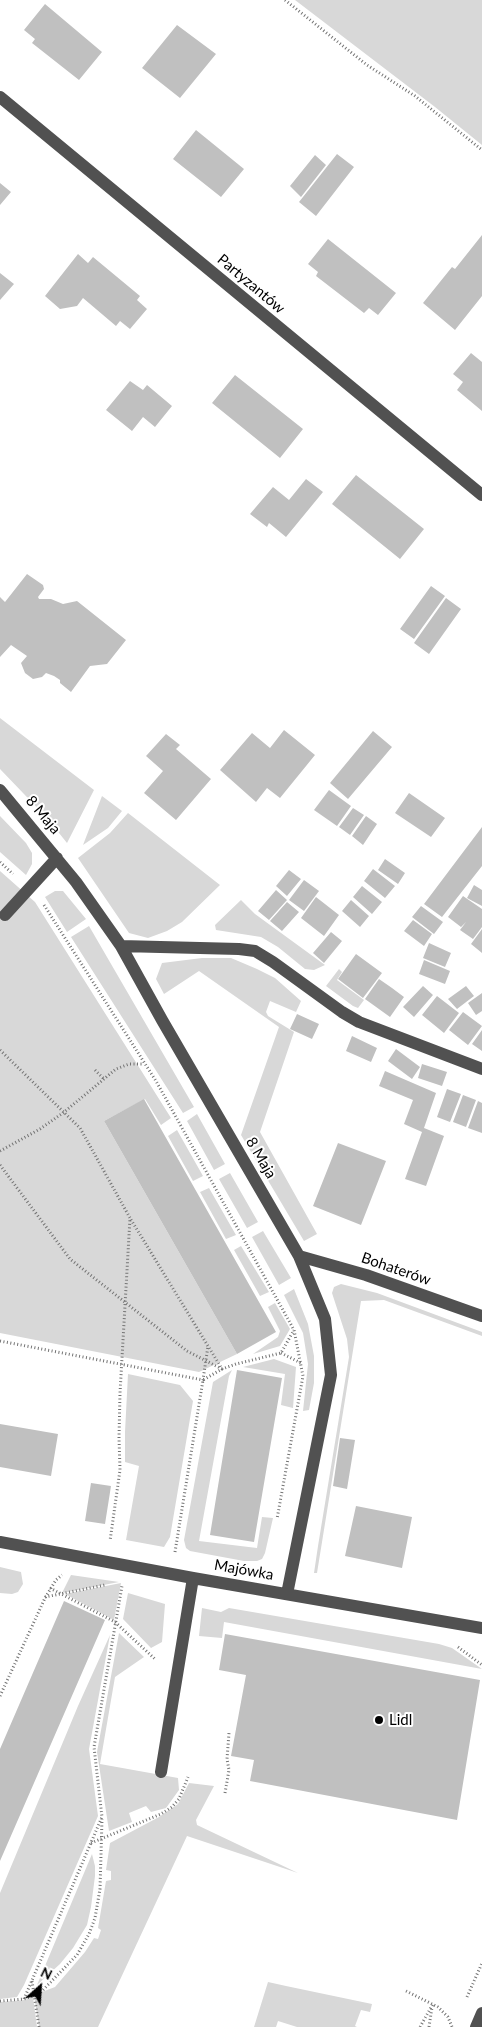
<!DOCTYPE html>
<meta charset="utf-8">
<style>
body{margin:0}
#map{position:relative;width:482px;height:2027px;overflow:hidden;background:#fff;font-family:Lato,sans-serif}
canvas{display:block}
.north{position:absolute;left:15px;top:1962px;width:50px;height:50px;-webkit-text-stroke:4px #fff;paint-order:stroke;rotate:26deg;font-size:14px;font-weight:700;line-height:20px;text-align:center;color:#000}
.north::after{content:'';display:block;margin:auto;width:18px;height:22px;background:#000;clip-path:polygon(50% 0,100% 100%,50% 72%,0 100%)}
</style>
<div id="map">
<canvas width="482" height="2027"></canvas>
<div class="north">N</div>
</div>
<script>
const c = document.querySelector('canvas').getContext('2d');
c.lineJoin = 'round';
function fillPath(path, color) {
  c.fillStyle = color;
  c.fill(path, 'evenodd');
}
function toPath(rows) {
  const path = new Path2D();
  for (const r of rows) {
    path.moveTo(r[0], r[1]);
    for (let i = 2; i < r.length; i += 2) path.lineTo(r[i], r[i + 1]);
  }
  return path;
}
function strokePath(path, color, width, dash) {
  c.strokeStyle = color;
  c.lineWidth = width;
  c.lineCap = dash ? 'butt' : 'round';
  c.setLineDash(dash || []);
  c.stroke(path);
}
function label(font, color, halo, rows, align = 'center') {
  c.font = font + ' Lato,sans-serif';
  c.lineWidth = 4;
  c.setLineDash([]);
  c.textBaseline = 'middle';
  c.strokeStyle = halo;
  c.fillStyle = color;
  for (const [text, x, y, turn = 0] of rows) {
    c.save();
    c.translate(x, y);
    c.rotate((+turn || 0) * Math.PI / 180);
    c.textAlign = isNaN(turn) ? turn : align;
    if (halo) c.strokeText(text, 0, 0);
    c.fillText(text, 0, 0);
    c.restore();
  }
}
fillPath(toPath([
 [295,0,482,0,482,145,435,107],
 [0,718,94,790,67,843,47,818,0,769],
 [102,796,122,811,108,828,83,845],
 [128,813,220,885,182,922,167,931,148,938,129,933,78,858,110,833],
 [0,816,26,843,32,853,32,864,26,875,0,852],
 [0,871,35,902,171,1118,161,1125,145,1099,104,1121,237,1354,199,1372,0,1333],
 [55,891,63,891,86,919,67,932,45,897],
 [241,900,255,914,325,965,314,970,305,969,278,947,261,937,216,930,215,925],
 [89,926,194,1107,183,1113,71,937],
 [202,958,231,958,257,969,275,978,301,1001,296,1012,270,1001,266,1012,268,1016,294,1032,260,1132,317,1234,304,1241,241,1135,279,1027,199,971,164,994,156,979,162,963],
 [339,969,342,972,337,980,364,1000,358,1008,353,1006,326,986],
 [197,1114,225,1164,214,1170,187,1121],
 [177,1130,203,1176,193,1181,168,1136],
 [230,1173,258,1222,247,1228,219,1179],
 [209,1188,236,1235,226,1239,200,1192],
 [263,1231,291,1278,279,1285,252,1237],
 [241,1246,269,1292,260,1296,234,1250],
 [341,1284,377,1293,482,1332,482,1336,384,1300,361,1301,317,1573,314,1573,318,1546,349,1357,347,1339,332,1293,334,1287],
 [294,1289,308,1324,314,1356,314,1383,309,1410,303,1411,308,1364,303,1333,284,1295],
 [275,1303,290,1329,280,1346,253,1354,278,1337,280,1331,268,1307],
 [274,1359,296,1367,293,1408,281,1405,285,1374,243,1367],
 [232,1370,229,1376,199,1541,257,1548,262,1517,273,1518,265,1553,262,1559,257,1561,244,1561,190,1551,186,1548,184,1540,213,1382],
 [128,1374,180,1385,193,1401,170,1537,164,1547,126,1540,139,1466,125,1462,125,1432],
 [0,1567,21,1572,23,1584,18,1592,12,1594,0,1593],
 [71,1575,119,1582,62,1593],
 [121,1583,114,1620,65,1594],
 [128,1593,165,1604,162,1642,151,1648,123,1619],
 [202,1608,221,1612,229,1608,439,1644,452,1648,482,1669,224,1622,222,1638,199,1636],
 [119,1633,144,1657,115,1677,100,1764,178,1778,179,1790,166,1808,151,1812,146,1806,129,1813,132,1822,109,1831,97,1752],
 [110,1635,89,1749,98,1816,24,1985,17,1997,0,1999,0,1893,78,1706],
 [189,1783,214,1786,196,1820,197,1825,298,1873,187,1836,98,2027,39,2027,34,1995,55,1987,85,1952,94,1938,98,1939,101,1930,98,1928,106,1881,111,1880,111,1871,106,1870,110,1843,159,1817,178,1804],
 [92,1854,95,1866,95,1876,91,1907,87,1925,73,1948,60,1964,37,1985],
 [268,1982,286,1986,372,2004,370,2012,361,2010,355,2026,357,2027,297,2027,278,2021,276,2027,254,2027],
 [33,1997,37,2027,0,2027,0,2002,25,2000]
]), '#d8d8d8');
fillPath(toPath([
 [45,4,102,52,79,80,32,43,35,39,24,30],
 [177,25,216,54,180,98,142,68],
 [196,130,244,169,221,197,173,159],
 [337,154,354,167,316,216,299,202],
 [315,155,326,165,301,197,290,186],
 [0,183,11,192,0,205],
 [482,235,482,296,455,330,423,303,452,267,455,269],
 [328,239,396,293,378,315,369,308,364,313,316,276,318,272,308,264],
 [78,254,88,263,93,257,140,296,137,300,147,309,130,329,120,321,116,326,83,298,77,306,60,309,45,296],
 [0,273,14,284,0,300],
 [471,353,482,362,482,411,457,390,463,382,453,374],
 [235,375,303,429,280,458,212,403],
 [130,381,143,390,147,385,172,406,155,427,143,417,132,431,106,410],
 [356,475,424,529,400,559,332,504],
 [306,479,323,492,286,537,269,523,267,527,250,514,273,487,289,500],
 [27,574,43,585,44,589,38,597,39,599,51,599,63,604,77,601,126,640,107,664,90,666,71,692,60,683,60,680,54,676,46,673,42,677,33,679,25,673,21,663,27,656,11,645,0,657,0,597,5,602],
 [431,586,445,596,414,639,400,629],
 [446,598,461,609,429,654,414,643],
 [284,730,315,755,280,798,267,788,256,802,220,770,252,733,270,748],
 [373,731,392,747,348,799,330,783],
 [166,734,180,745,176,749,211,779,176,820,144,793,163,771,146,756],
 [329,790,351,806,337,826,314,810],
 [409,793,445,818,431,837,395,813],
 [353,808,364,815,350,835,339,827],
 [366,816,377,824,363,845,352,836],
 [482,827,482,866,442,917,424,904],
 [385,859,405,873,398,884,378,870],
 [373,869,395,886,385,898,364,881],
 [289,870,301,879,287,896,276,886],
 [304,880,319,891,304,911,289,900],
 [474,885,482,890,482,906,467,898],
 [362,886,382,902,372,914,353,897],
 [276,890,287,900,269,920,258,911],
 [463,896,482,909,482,927,473,939,460,930,466,922,461,927,448,917],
 [316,897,339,915,324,936,301,918],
 [351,900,369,916,360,927,342,911],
 [287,902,299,912,282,931,270,921],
 [421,906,443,922,434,934,412,917],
 [413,920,432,934,424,946,404,931],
 [482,929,482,953,471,944],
 [331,932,342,941,324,963,313,953],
 [429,943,451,953,445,967,423,958],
 [356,954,382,973,363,998,338,979],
 [424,960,450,971,445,984,419,974],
 [379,979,392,988,378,1007,392,988,404,997,390,1017,365,999],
 [423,986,433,995,414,1017,403,1007],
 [466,986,474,996,457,1009,448,999],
 [482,993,482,1011,476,1015,468,1003],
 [437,996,459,1013,444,1033,422,1015],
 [463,1012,482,1026,468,1045,449,1030],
 [297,1014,319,1024,312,1039,290,1029],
 [482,1030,482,1051,472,1044],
 [352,1036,377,1048,371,1062,346,1051],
 [396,1049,420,1067,412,1079,388,1061],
 [422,1064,447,1072,442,1086,418,1078],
 [385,1071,436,1093,424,1128,444,1136,426,1186,405,1179,422,1132,404,1124,413,1100,379,1086],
 [447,1089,461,1094,450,1122,437,1117],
 [463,1095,476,1100,466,1127,453,1122],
 [144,1099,276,1332,237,1354,104,1121],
 [478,1101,482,1103,482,1133,468,1128],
 [338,1143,386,1161,361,1225,313,1206],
 [237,1370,282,1378,254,1542,210,1535],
 [0,1424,58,1434,51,1476,0,1467],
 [340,1438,355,1440,347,1489,333,1486],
 [91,1483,111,1486,105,1524,85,1521],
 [356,1506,412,1517,402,1568,345,1556],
 [64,1601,105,1620,0,1861,0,1749],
 [225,1634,480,1680,457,1820,250,1781,254,1760,231,1756,246,1675,219,1670]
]), '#c0c0c0');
strokePath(toPath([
 [285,0,367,65,415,96,482,150],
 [0,862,13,874],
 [44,905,156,1081,294,1330,303,1376,277,1519],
 [0,1050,80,1128,130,1218,120,1393,119,1438,120,1470,110,1541],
 [95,1070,104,1079],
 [0,1151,40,1129,63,1113,116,1069,129,1064,144,1064],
 [0,1165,70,1259,187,1351,222,1369,130,1218],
 [0,1341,203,1380,208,1346],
 [281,1353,301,1363],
 [175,1552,203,1380,222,1369,236,1364,281,1353,294,1330],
 [50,1588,115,1622,155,1659],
 [45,1597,105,1585],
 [458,1647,482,1665],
 [0,1696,45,1598,56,1580,62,1575],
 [225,1793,229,1770,227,1759,229,1733],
 [91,1843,161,1814,172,1807,179,1799,188,1777],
 [32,1981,39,2027],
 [406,1991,438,2007,448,2017,452,2027],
 [467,1997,482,1963],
 [24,1999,102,1817,94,1747,122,1586],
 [0,2001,24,1999,40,1993,77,1955,89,1934,95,1918,100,1889,102,1819],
 [420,2027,433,2004],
 [429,2027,432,2007]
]), '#737373', 3, [1, 2.5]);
strokePath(toPath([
 [0,97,482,495],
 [0,790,76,882,121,946,162,1020,299,1256,325,1319,331,1375,287,1594],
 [5,915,57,858],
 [121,946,239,949,255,951,273,962,342,1012,359,1022,482,1069],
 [299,1256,366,1275,482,1316],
 [0,1542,193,1578,482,1628],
 [161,1772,193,1578],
 [476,2027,482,2013]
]), '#515151', 12);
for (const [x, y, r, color] of [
 [379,1720,5,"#000"]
]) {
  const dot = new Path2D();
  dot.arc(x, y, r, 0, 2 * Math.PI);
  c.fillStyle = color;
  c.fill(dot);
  strokePath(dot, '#fff', 2);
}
label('15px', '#000', '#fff', [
 ["Partyzantów",251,284,40],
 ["8 Maja",43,815,50],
 ["8 Maja",261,1158,60],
 ["Bohaterów",396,1269,19],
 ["Majówka",244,1570,10]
]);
label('15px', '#000', '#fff', [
 ["Lidl",389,1720]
], 'left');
</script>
